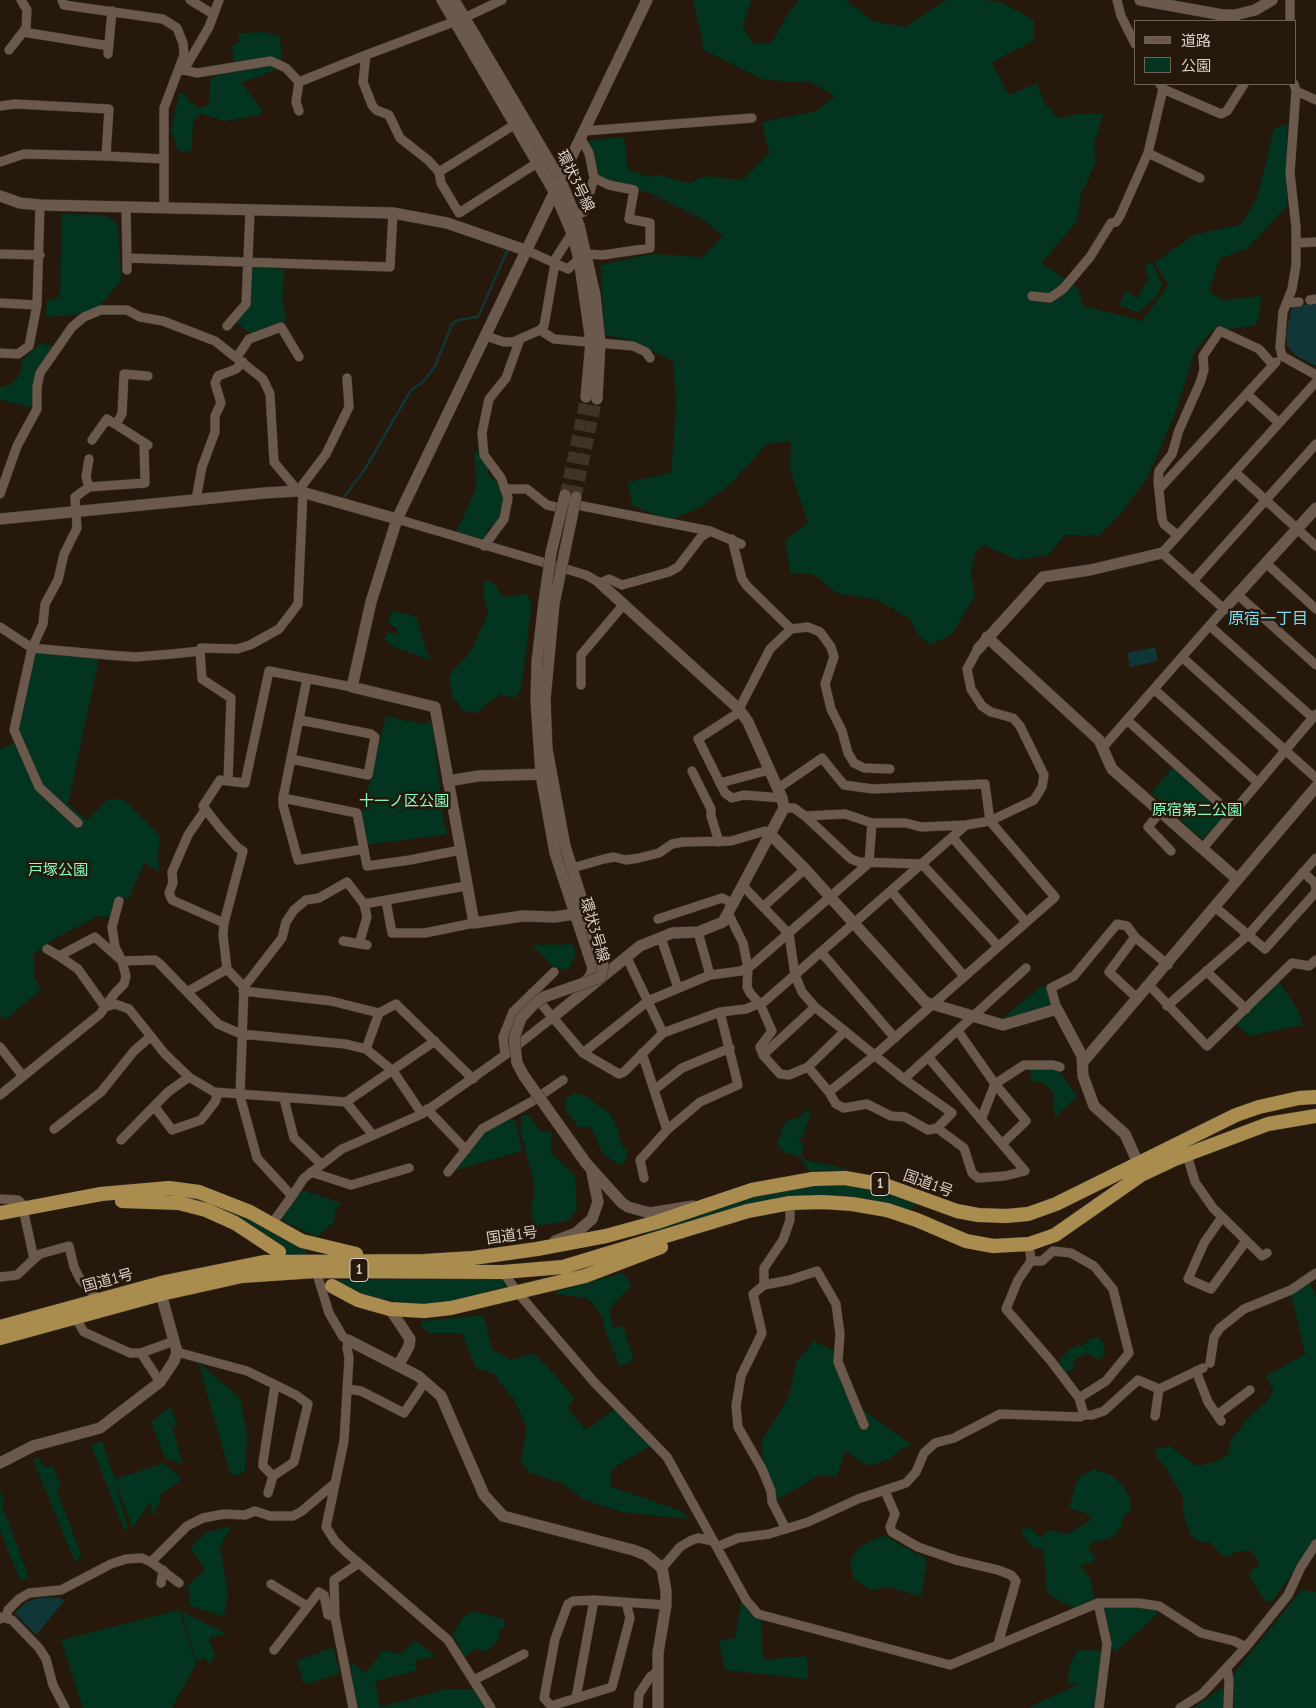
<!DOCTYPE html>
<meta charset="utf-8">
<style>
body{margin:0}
#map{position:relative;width:1316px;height:1708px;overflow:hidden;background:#26180a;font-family:"PT Sans Narrow","Noto Sans JP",sans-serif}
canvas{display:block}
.legend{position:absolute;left:1134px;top:20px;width:162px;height:65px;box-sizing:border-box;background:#26180a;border:1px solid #6e6256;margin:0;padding:6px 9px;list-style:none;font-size:15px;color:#dad0c7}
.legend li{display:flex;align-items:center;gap:10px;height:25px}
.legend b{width:25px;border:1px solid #6e6256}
</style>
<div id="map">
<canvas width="1316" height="1708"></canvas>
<ul class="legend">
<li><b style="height:6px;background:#6b5a4b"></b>道路</li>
<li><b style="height:14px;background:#033420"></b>公園</li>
</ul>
</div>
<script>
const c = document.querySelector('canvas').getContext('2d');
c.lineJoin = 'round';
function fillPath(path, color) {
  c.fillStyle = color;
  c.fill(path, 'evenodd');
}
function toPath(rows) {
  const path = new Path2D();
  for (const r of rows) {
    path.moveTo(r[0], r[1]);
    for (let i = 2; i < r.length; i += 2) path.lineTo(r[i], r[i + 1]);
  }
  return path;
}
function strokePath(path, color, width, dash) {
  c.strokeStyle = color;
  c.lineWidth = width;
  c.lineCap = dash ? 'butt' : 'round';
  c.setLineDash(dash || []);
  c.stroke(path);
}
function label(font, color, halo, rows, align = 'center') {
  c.font = font + ' "PT Sans Narrow","Noto Sans JP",sans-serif';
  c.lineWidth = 5;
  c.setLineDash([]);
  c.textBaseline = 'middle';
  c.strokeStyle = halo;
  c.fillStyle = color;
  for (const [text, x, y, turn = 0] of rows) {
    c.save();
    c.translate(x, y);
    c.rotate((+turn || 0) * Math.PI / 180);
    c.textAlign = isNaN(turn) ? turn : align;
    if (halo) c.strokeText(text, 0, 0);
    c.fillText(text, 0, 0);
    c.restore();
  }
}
fillPath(toPath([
 [693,0,751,0,743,26,753,43,771,44,788,13,799,0,846,0,873,21,905,27,946,0,985,0,1003,3,1034,20,1034,40,992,63,1009,95,1037,83,1045,103,1058,118,1078,114,1103,114,1094,144,1096,163,1081,194,1077,221,1042,263,1078,288,1083,306,1142,321,1168,285,1154,263,1193,235,1242,224,1257,198,1274,128,1287,124,1287,206,1247,249,1220,258,1209,291,1222,300,1261,296,1259,320,1253,326,1212,331,1195,351,1175,414,1147,478,1123,511,1098,536,1065,535,1048,555,1017,560,984,545,975,553,971,573,975,596,952,634,930,645,919,636,910,619,876,599,838,594,813,574,790,573,785,540,808,523,790,469,791,441,767,444,732,483,699,508,675,518,661,517,632,505,628,482,671,473,676,404,673,361,626,339,605,335,600,265,652,254,702,257,723,236,702,219,650,193,601,180,588,141,624,137,628,169,648,177,659,175,689,183,705,176,742,180,769,153,762,122,816,111,835,96,810,82,764,80,704,50],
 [265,32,280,36,282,60,280,68,241,83,263,110,259,115,226,121,200,114,193,120,192,151,182,152,177,149,171,130,179,94,184,93,191,103,199,108,209,105,210,79,235,65,231,48,240,41,238,33],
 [61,214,105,215,118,224,121,280,99,308,74,315,46,317,47,301,60,297],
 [1152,262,1162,285,1156,297,1139,313,1119,305,1126,291,1137,298,1148,280,1145,265],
 [256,267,285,269,282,301,287,321,251,333,236,323,250,306,251,271],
 [41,343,55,347,42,365,34,408,0,400,0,387,10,385,19,376,23,359],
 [474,452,481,452,488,465,488,475,497,482,504,496,496,527,488,528,484,539,456,532,476,489],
 [484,581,491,581,496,585,501,597,526,594,532,602,521,689,516,698,499,695,476,713,464,711,452,697,449,675,470,652,488,614,483,594],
 [392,610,416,617,430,660,391,646,384,639,388,632,397,634,397,629,388,623],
 [34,652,99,659,68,804,87,820,107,800,123,799,160,836,158,854,159,871,144,863,129,899,119,898,109,917,98,916,50,941,45,950,34,952,34,977,41,990,5,1020,0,1015,0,749,14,743,19,727],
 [386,716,422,724,432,722,444,823,448,834,367,845,362,813],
 [1173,767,1227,815,1203,840,1151,793],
 [572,944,576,953,569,970,553,967,532,945],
 [1279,981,1299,1012,1303,1025,1249,1036,1235,1023],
 [1043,985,1048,989,1053,1007,1000,1020],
 [1030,1068,1058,1070,1077,1096,1055,1118,1053,1094,1050,1088,1041,1082,1031,1081],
 [575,1093,585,1096,610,1113,618,1129,619,1140,628,1152,624,1163,619,1165,602,1153,591,1127,578,1127,564,1107,567,1097],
 [805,1110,811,1111,804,1135,799,1139,803,1144,802,1157,809,1161,844,1168,846,1170,809,1171,801,1158,786,1153,777,1146,782,1127,787,1121,802,1116],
 [529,1115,540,1132,551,1132,551,1153,575,1175,577,1209,568,1221,536,1226,531,1216,534,1183,520,1129,522,1116],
 [510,1117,516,1122,522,1151,455,1170,485,1130],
 [866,1184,915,1203,916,1205,911,1209,906,1209,862,1198,835,1196,645,1238,644,1231,718,1205,796,1186],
 [303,1190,341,1203,335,1211,334,1222,317,1237,283,1221,283,1215],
 [162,1193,203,1199,221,1205,306,1247,306,1257,275,1259,281,1248,161,1196],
 [623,1273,632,1285,609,1309,614,1328,623,1326,634,1360,620,1367,603,1325,604,1321,593,1303,586,1298,557,1294,557,1291],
 [503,1276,512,1287,437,1304,415,1304,375,1298,348,1288,338,1280],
 [1309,1282,1316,1296,1316,1539,1272,1602,1264,1600,1249,1575,1250,1571,1260,1564,1250,1550,1233,1553,1227,1557,1220,1554,1212,1544,1196,1540,1191,1536,1183,1513,1183,1498,1166,1468,1157,1458,1155,1449,1171,1446,1195,1466,1212,1463,1228,1455,1231,1440,1248,1418,1269,1399,1273,1390,1266,1376,1305,1354,1291,1294],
 [484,1315,492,1350,510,1359,509,1361,533,1353,557,1377,574,1398,568,1408,586,1430,616,1408,652,1445,612,1469,610,1486,681,1511,689,1519,621,1512,583,1499,561,1483,530,1473,521,1463,526,1426,513,1398,499,1382,497,1375,476,1368,462,1333,430,1333,420,1327,422,1321],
 [1098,1337,1103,1343,1105,1353,1099,1360,1087,1353,1072,1361,1076,1367,1065,1373,1058,1362,1069,1350,1079,1345,1084,1345,1088,1340],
 [814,1341,834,1351,847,1375,855,1404,912,1445,902,1448,889,1459,871,1465,863,1463,845,1451,837,1477,820,1475,773,1502,763,1472,762,1440,788,1398,797,1361],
 [198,1362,240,1398,247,1435,245,1471,239,1475,230,1474],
 [170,1407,178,1425,172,1427,183,1464,165,1458,151,1422],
 [102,1441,115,1479,164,1463,182,1479,159,1496,160,1503,156,1508,156,1516,152,1513,150,1502,133,1528,114,1480,128,1527,125,1532,91,1445],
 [39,1458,44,1468,52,1465,61,1486,56,1489,82,1556,75,1562,33,1460],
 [1094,1469,1113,1476,1122,1484,1130,1499,1131,1511,1124,1515,1120,1529,1110,1539,1092,1542,1088,1549,1095,1557,1093,1564,1083,1564,1081,1567,1090,1577,1095,1601,1075,1609,1047,1594,1043,1550,1031,1546,1020,1530,1029,1527,1041,1537,1049,1530,1067,1534,1089,1521,1092,1516,1069,1507,1078,1478],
 [0,1491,5,1500,1,1503,29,1577,20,1580,0,1531],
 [231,1526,220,1548,228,1593,224,1617,190,1606,188,1585,205,1570,190,1547,207,1532],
 [884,1535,927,1559,921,1597,889,1587,871,1590,854,1579,850,1562,859,1547],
 [1301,1590,1316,1592,1316,1708,1193,1708,1223,1687],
 [741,1602,761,1620,763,1660,807,1656,808,1679,725,1670,719,1641,735,1638],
 [1118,1605,1159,1610,1153,1618,1115,1652,1110,1646,1102,1606],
 [179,1610,196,1664,172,1708,83,1708,61,1640],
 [181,1611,227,1634,209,1638,215,1655,211,1663,202,1658,200,1661,196,1660],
 [473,1611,503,1619,506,1628,498,1629,500,1639,485,1652,475,1648,465,1657,452,1634,462,1618],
 [415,1640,436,1657,416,1660,416,1671,375,1681,380,1707,447,1689,479,1689,491,1708,357,1708,350,1662,366,1673,383,1650,401,1654],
 [333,1647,340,1673,307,1684,303,1682,297,1661],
 [1077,1650,1107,1651,1099,1708,1028,1708,1080,1683,1067,1684,1071,1661]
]), '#033420');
fillPath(toPath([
 [1316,303,1316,366,1295,355,1287,345,1286,333,1292,307],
 [1155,647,1158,661,1130,667,1127,653],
 [38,1598,59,1598,65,1600,36,1635,15,1613,25,1603]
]), '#103638');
strokePath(toPath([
 [344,497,365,469,411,390,423,382,435,366,452,324,458,320,478,317,508,249]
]), '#103638', 2.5);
strokePath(toPath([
 [565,495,586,397],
 [576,497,597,399]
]), '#413426', 11, [11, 5.5]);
const minor = toPath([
 [62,0,64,5,163,19,177,28,183,43,184,55,164,108,164,207],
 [190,0,213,14],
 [502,0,464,18,366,55,363,82,372,105,376,110,389,115,400,138,428,160,439,172,441,183,459,213,537,163],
 [1117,0,1121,16,1135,44],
 [1290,21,1290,0],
 [23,32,109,46],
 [9,50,26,28,27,10,21,0],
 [108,54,112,11],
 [180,68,188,63,209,27,219,0],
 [180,69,197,73,271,61,286,68,299,82],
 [1160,84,1163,89,1221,114,1227,111,1244,84],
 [1294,84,1296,91,1290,173,1296,227,1296,265,1292,289,1283,312,1280,347,1282,356,1316,375],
 [1296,91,1316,100],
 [0,106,15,104,109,109,106,156,164,159],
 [299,111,296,102,299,82,366,55],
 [584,131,752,118],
 [581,139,589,153,594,178],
 [1148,153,1200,178],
 [0,162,24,154,106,156],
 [439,172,514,125],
 [126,207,127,258,390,267,393,213],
 [575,215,584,212,594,178,609,185,634,190,629,219,650,223,650,248,603,255,587,254],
 [1297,243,1316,242],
 [528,251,568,269,579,259],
 [0,254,40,255],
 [127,270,127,258],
 [1032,296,1050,298,1063,289,1090,257,1111,223,1116,222,1120,216,1148,153,1163,89],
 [1310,300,1316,299],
 [0,303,37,305],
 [1287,303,1299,302],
 [227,326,246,304,250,211],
 [540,330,554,339,633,346,646,352,650,358],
 [486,336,504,342,513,342,540,330,544,326,556,258,572,233],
 [0,353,18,354,29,346,37,305,40,205],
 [237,357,249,339,281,327,299,357],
 [1247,394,1279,423],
 [116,424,122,414,124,374,148,376],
 [92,440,107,419,148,445],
 [89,459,86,477,89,487],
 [1235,472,1316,546],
 [1160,488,1276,362],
 [505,489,527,489,547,505,560,508,572,504,710,531,741,544],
 [0,494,17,446,37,409,37,387,40,373,72,327,84,317,101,310,127,310,140,317,163,321,215,341,263,379,270,394,274,462,298,491,326,454,349,407,347,378],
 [196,499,202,467,215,432,215,416,221,403,215,383,218,376,236,369,243,362],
 [397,519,586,575,600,583,609,579,622,585,669,572,678,567,701,537,710,531],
 [1177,535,1164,524,1162,519,1158,481,1159,471,1172,454,1179,430,1200,383,1204,370,1203,356,1220,331,1259,349,1273,365],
 [732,539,742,579,747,586,791,629],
 [484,546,504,519,508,498,501,478,484,455,482,433,489,399,506,378,520,339],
 [1266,563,1316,609],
 [1193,581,1316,444],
 [1238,595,1316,665],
 [1210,626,1313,718],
 [0,627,32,648,108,655,135,657,172,654,200,651,201,648,237,649,250,645,279,629,298,604,303,491],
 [200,651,202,679,231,698,228,781,245,783,269,671,352,687],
 [1182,657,1316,778],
 [307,679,283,798,357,813,367,866,410,860,460,850],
 [581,685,581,655,624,604],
 [1154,689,1258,783],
 [739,709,770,649,791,629,808,627,820,632,831,647,834,657,825,684,831,709,842,731,848,753,854,763,864,768,890,769],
 [741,711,698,739,725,793,732,798,744,795,782,798],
 [1127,720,1231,814],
 [1104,746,1224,609,1162,553,1316,382],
 [291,759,368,775,375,737,371,734,300,720],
 [692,771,711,809,711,816,719,842],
 [228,781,220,780,203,806,220,828,238,848,243,851,224,923,223,935,227,969,244,987],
 [720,783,769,770],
 [777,789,822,758,844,785,873,789,985,784,990,821,1055,897,875,1055,829,1092,808,1067],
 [283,798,283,805,298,860,364,849],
 [784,808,794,808,805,816,845,814,872,823,906,823,921,827,966,825,990,821,1034,800,1042,787,1044,775,1020,726,1013,718,991,712,982,706,971,689,967,669,978,649],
 [205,810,188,835,172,872,173,883,169,893,172,900,224,923],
 [1161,811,1148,827,1171,851],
 [805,816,851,859,859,862,922,864,998,946],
 [78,823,39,787,14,730,32,648,43,624,45,604,58,580,64,554,77,528,75,497,89,487,145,483,144,443],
 [952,837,1026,922],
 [1203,848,1316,714],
 [572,868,604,859,614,857,626,860,639,858,659,853,672,844,683,842,731,841,765,831,770,834],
 [1303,872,1315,883,1316,891],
 [744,887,789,934,795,975,802,992,815,1007,904,1079,952,1113,937,1128,928,1130,905,1117,891,1116,867,1104,844,1108,836,1104,829,1092],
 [891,891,964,976],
 [119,901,112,927,115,947,122,961,126,976,124,984,115,993,105,1007,78,969,59,956,95,937,122,961,155,960,159,963,218,1024,241,1034,345,1044,366,1049,393,1071,422,1114],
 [386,901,392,933,425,933,474,923],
 [364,904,466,886],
 [764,906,805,869],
 [1215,907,1265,949,1316,892],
 [729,915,743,943,748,968,747,987,750,993,760,1004,772,1031,760,1047,763,1055,815,1007],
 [658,919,722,898,734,904],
 [698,932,710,975],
 [1135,937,1109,972,1138,999],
 [661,938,678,988],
 [343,941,367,945],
 [47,949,59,956],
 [821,952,895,1038],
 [626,956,663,1033],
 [1206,971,1246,1009],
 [1150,986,1207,1046,1292,963,1309,966,1316,960],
 [243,991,331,1001,379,1013],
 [187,992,227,969],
 [532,993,583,1053,619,1074,624,1072,663,1033,720,1012,746,1009,765,1001,966,825],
 [1167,1006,1248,935,1316,858],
 [1057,1009,1051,988,1074,976,1117,924,1127,926,1135,937,1168,965],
 [0,1047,22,1075],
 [366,1049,379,1013,396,1004,473,1079],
 [583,1053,648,1001,710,975,741,971,752,965,869,863,872,823],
 [642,1053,667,1130,700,1102,738,1085,720,1012],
 [505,1055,503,1037,513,1012,554,972],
 [763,1055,780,1074,789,1075,808,1067,845,1031],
 [928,1057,1002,1144,1026,1121,995,1084,958,1031],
 [904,1079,1026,968],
 [654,1090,682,1068,730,1048],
 [0,1095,100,1014,105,1007,115,1004,129,1009,165,1054,189,1077,214,1092,346,1102,372,1134],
 [284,1099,294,1138,321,1164],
 [346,1102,435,1041],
 [155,1107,172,1130,201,1120,215,1102,218,1093],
 [427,1109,466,1150],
 [981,1120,995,1084,1024,1065,1053,1065,1060,1067],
 [937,1128,964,1148,972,1173,978,1178,1005,1176,1025,1171,1002,1144],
 [54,1129,101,1092,134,1051,150,1037],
 [121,1140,168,1092,189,1077],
 [1187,1155,1195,1182,1213,1208,1262,1256,1267,1253],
 [311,1172,351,1185,409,1168],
 [448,1172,482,1129,531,1102,563,1080],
 [644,1178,640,1160,667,1130],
 [292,1196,304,1178,342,1149,422,1114,505,1055,553,1017],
 [0,1199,18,1200,22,1204,34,1259,17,1275,0,1277],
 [1222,1217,1204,1243,1188,1279,1211,1289,1246,1241],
 [271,1225,292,1196,257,1158,240,1096,244,987,282,938,286,922,294,910,306,900,319,898,347,882,364,904,367,917,359,944],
 [34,1259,40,1254,69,1246,74,1267,80,1279,98,1300],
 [1031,1261,1042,1261,1053,1251,1071,1253,1094,1266,1113,1289,1129,1353,1106,1381,1079,1398],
 [316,1271,329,1313,343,1337,348,1340,347,1348,349,1358,344,1441,326,1527,335,1541,346,1552,448,1640,491,1708],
 [503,1272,518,1293,594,1382,667,1457,746,1600,758,1614,950,1665,1098,1603,1138,1603,1159,1606,1201,1633,1234,1641,1246,1647],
 [764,1285,790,1280,817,1271,836,1304,840,1334,838,1362,864,1425],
 [75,1317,84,1332,130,1353,141,1353,174,1341],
 [177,1352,247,1371,296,1395,308,1404,294,1462,273,1476],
 [141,1353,160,1382],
 [1210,1363,1214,1337,1220,1328,1244,1309,1291,1290,1316,1273],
 [1196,1371,1208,1402,1221,1421],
 [348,1389,361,1391,404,1413,425,1382],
 [1159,1389,1203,1368],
 [1084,1415,1092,1415,1104,1411,1138,1380,1159,1389],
 [1217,1415,1250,1390],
 [1155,1416,1159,1389],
 [885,1491,895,1514,890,1527,892,1532,918,1547,956,1560,998,1570,1011,1575,1016,1581,998,1644],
 [268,1493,273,1476,263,1466,263,1462,275,1385],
 [786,1529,772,1502,771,1491,762,1469,738,1427,736,1406,741,1376,762,1333,753,1294,764,1285,764,1268,783,1240,790,1220,790,1203],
 [717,1547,738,1538,769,1534,808,1522,858,1499,906,1483,916,1472,924,1453,935,1443,954,1438,1000,1414,1080,1417,1084,1415,1079,1398,1051,1361,1006,1309,1018,1280,1031,1261,1029,1244],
 [151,1562,179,1583],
 [662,1568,680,1547,690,1541,698,1538,713,1541],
 [161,1583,163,1570],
 [271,1584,307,1606],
 [626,1602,630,1618,612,1687,551,1706,544,1698,555,1639,568,1604,573,1601,594,1600,666,1605],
 [1098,1603,1107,1644,1099,1708],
 [6,1618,8,1610,19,1599,29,1593,61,1590,111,1564,126,1559,142,1558,151,1562,187,1526,203,1518,224,1514,245,1515,255,1511,270,1516,293,1516,302,1511,335,1483],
 [0,1619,1,1617,12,1620,39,1648,46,1659,53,1685,65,1708],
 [274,1650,319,1592,324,1595,328,1615,335,1617],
 [1227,1670,1229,1680,1228,1708],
 [474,1680,524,1654],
 [576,1698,594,1600],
 [353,1708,335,1617,334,1580,359,1563],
 [638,1708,639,1694,650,1677,658,1671],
 [1180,1708,1202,1694,1246,1647,1288,1595,1301,1567,1316,1544]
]);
const tertiary = toPath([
 [442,0,555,193,572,233,579,259,591,342,586,397],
 [454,0,561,181,579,225,595,295,600,343,597,399],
 [1140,0,1223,15,1235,15,1255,10,1272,0],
 [0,196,20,203,40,205,393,213,447,223,528,251],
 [0,519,264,493,298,491,397,519],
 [544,602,537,662,536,701,541,775,555,853,593,968,591,976,583,984],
 [554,604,545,700,547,749,565,846,591,929],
 [1224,609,1316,508],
 [987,637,1099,740,1112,769,1237,879],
 [978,649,1043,577,1090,570,1162,553],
 [448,781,478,776,548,774],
 [770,834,805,869,925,1002,1003,1025,1057,1009,1082,1056,1083,1076,1094,1106,1125,1134,1138,1163],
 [574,914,555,917,523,916,474,923,435,707,352,687,371,602,397,519,647,0],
 [553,1017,640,946,672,933,698,932,723,922,784,808,782,798,748,722,739,709,600,583],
 [1083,1062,1316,787],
 [586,1163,622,1203,628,1207,650,1213,693,1206],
 [555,1241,576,1233,592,1219,598,1202,592,1173],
 [390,1309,410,1339,409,1346,398,1366],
 [348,1340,418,1376,441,1396,484,1495,503,1516,633,1550,646,1555,662,1568,666,1591,666,1605,658,1653,658,1708],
 [0,1463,33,1446,100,1428,160,1382,174,1361,177,1352,161,1294]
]);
const trunk = toPath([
 [122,1201,179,1203,206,1210,235,1223,279,1252],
 [0,1213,101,1194,169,1188,199,1192,250,1212,302,1241,356,1254],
 [332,1286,358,1300,390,1309,424,1311,451,1308,585,1276,661,1247],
 [0,1327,165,1282,264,1262,424,1261,473,1258,537,1249,606,1236,657,1222,752,1190,813,1179,845,1178,885,1185,957,1211,978,1215,1006,1216,1028,1214,1056,1204,1236,1115,1259,1107,1299,1098,1316,1097],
 [0,1338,161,1294,242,1276,316,1271,503,1272,563,1267,748,1211,790,1203,823,1202,852,1204,887,1210,917,1220,966,1241,993,1246,1029,1244,1055,1235,1141,1175,1175,1159,1268,1124,1316,1116]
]);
strokePath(minor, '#3b312c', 10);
strokePath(tertiary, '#3b312c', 12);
strokePath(trunk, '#3b312c', 15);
strokePath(minor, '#6b5a4b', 9);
strokePath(tertiary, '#6b5a4b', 11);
strokePath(trunk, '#aa8d4e', 14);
const tertiaryBridge = toPath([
 [544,602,551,553,565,495],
 [554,604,576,497],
 [586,1163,524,1076,517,1063,514,1038,521,1018,534,1004,544,997,601,977,603,965,591,929]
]);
strokePath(tertiaryBridge, '#3b312c', 12, []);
strokePath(tertiaryBridge, '#6b5a4b', 11);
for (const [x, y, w] of [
 [880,1184,18],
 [359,1270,18]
]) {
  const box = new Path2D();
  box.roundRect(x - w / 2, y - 11.5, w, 23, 4);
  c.fillStyle = '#26180a';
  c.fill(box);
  strokePath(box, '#dad0c7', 1);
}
label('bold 14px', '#dad0c7', null, [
 ["1",880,1184],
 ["1",359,1270]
]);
label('15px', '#dad0c7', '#26180a', [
 ["環状3号線",575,181,64],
 ["環状3号線",594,930,73],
 ["国道1号",928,1184,20],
 ["国道1号",512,1236,-8],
 ["国道1号",108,1281,-15]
]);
label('15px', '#86fec4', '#26180a', [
 ["十一ノ区公園",404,802],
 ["原宿第二公園",1197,811],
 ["戸塚公園",58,871]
]);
label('16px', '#77dcf5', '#26180a', [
 ["原宿一丁目",1268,619]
]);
</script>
